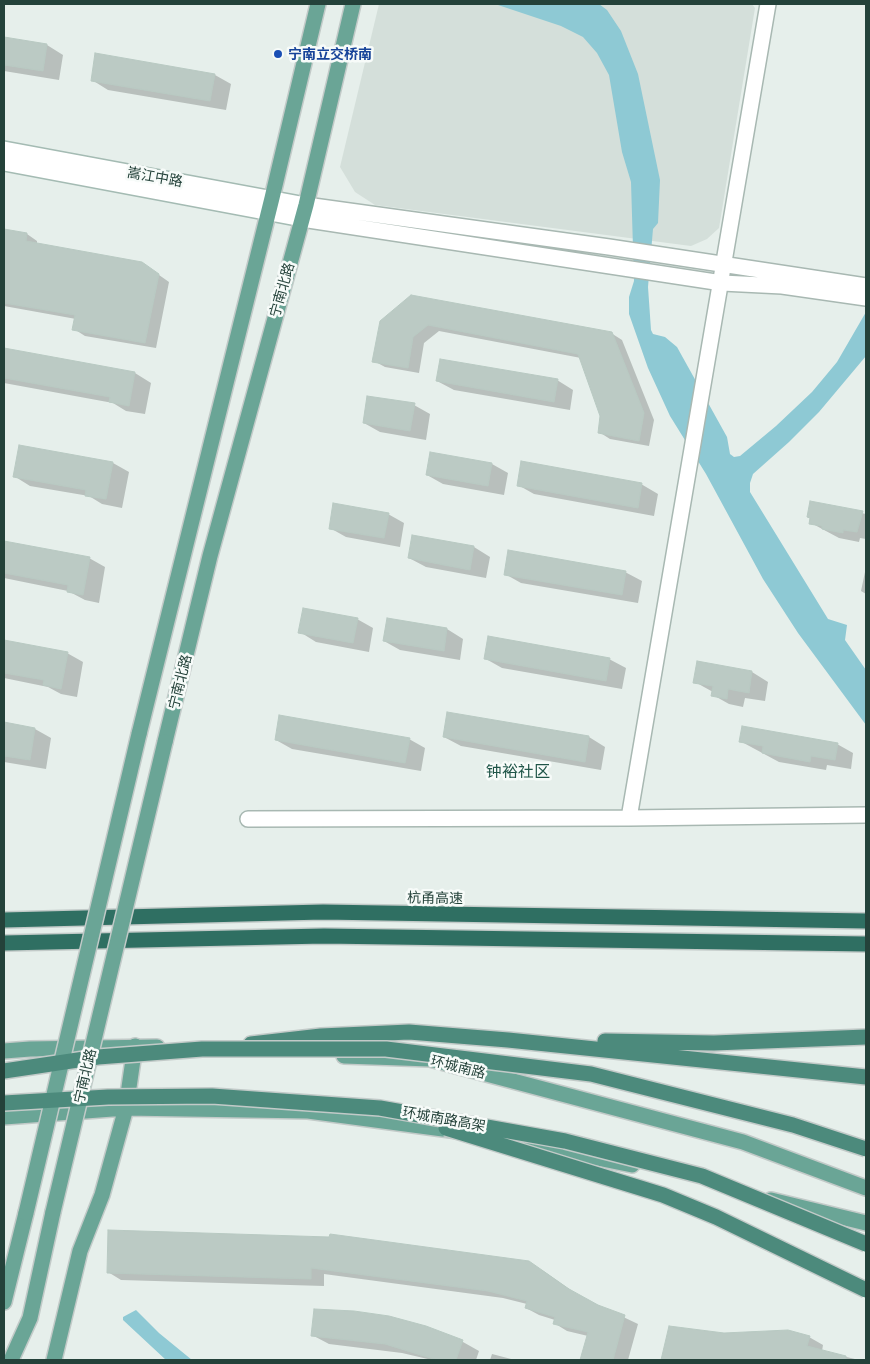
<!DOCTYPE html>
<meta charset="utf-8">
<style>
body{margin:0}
#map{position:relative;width:870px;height:1364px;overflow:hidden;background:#e6efeb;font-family:Ubuntu,sans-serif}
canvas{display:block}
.frame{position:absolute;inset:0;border:5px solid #24423a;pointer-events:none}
</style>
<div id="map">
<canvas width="870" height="1364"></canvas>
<div class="frame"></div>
</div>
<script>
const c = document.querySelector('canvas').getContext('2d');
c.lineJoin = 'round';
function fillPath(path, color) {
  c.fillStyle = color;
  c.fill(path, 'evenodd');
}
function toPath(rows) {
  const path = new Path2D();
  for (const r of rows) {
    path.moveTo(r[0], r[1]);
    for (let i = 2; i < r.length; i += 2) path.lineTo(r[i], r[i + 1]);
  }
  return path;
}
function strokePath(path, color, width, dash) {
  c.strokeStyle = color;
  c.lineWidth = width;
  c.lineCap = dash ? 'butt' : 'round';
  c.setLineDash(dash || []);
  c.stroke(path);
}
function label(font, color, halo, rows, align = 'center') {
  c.font = font + ' Ubuntu,"Noto Sans SC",sans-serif';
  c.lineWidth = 5;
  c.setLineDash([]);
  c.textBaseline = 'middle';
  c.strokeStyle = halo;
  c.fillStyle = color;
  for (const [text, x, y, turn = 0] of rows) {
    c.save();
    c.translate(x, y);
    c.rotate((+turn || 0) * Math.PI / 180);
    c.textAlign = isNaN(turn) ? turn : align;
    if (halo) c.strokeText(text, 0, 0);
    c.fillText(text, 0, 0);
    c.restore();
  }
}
fillPath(toPath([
 [379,4,752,4,755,8,719,228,707,239,691,246,375,205,355,192,340,167]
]), '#d4dfda');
fillPath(toPath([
 [495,4,599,4,607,10,621,31,638,74,660,180,658,223,653,229,648,287,651,330,653,334,665,337,677,347,727,437,730,454,734,457,740,456,776,426,812,392,837,362,866,312,866,356,819,412,789,442,753,474,750,483,750,492,828,619,847,625,845,640,866,670,866,725,798,633,763,579,706,474,670,416,648,368,629,314,629,297,634,281,631,182,622,152,609,75,597,53,583,37,561,26],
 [136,1310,159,1333,192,1360,166,1360,123,1320,123,1317]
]), '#8ec9d4');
fillPath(toPath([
 [4,38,47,45,63,55,59,80,4,71],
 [215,75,231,84,226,110,108,90,92,80],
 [4,230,27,234,37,241,37,244,142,263,169,282,156,348,85,336,74,329,76,319,4,306],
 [381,322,611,333,622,340,654,420,649,446,610,439,599,432,602,416,581,358,439,331,424,343,419,373,385,367,374,361],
 [4,350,135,373,151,383,145,414,126,411,113,403,4,383],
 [557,380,573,390,570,410,454,390,437,381],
 [414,405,430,414,426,440,380,432,364,423],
 [431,453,492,464,508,473,504,495,443,484,427,475],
 [113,463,129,472,122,508,102,504,89,496,30,486,14,476],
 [641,484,658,494,654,516,534,494,518,485],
 [811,503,866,514,866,539,860,538,859,542,839,538,811,523],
 [388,514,404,523,400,547,346,537,330,528],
 [4,542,89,558,105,567,99,603,85,600,68,591,4,578],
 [474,547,490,557,486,578,426,567,409,558],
 [625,572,642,581,638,603,521,583,505,574],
 [865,572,866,572,866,594,861,591],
 [357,619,373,628,369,652,316,642,300,632],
 [388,620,447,629,463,639,460,660,400,650,384,641],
 [4,641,67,653,83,662,77,697,61,694,48,687,4,678],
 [486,659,609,659,626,668,622,689,502,668],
 [698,663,752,672,768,682,765,701,745,698,743,707,729,704,713,695,713,692,695,682],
 [448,713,589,737,605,747,601,770,461,746,444,737],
 [4,723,35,729,51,738,46,769,4,762,4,767],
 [409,739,425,748,421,771,292,749,276,740],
 [740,741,837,744,853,753,851,769,827,765,826,770,779,762],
 [109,1232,542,1270,579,1296,638,1324,628,1360,581,1360,588,1336,567,1331,554,1323,555,1320,539,1315,526,1308,527,1304,503,1298,324,1274,324,1286,121,1280,108,1272],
 [425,1327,463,1342,479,1351,476,1360,432,1360,402,1353,329,1344,312,1335],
 [670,1327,724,1334,809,1337,823,1345,822,1351,859,1360,662,1360],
 [492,1354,515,1360,490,1360]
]), '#0003');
const building = toPath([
 [4,37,47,44,43,71,4,65,4,37],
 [95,53,215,74,210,101,91,81,95,53],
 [4,229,27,233,26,241,142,262,159,274,145,343,72,330,75,315,4,303,4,229],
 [411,295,612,332,644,413,639,441,598,433,600,416,578,354,428,325,413,337,408,368,372,362,380,321,411,295],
 [4,348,135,372,129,406,109,402,110,397,4,378,4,348],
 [440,359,558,379,554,402,436,381,440,359],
 [367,396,415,403,410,431,363,423,367,396],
 [19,445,113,462,106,499,85,496,86,490,13,477,19,445],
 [430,452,492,463,488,486,426,475,430,452],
 [521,461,642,483,638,508,517,486,521,461],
 [810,501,863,511,857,532,843,530,843,533,822,529,822,526,809,524,810,518,807,517,810,501],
 [333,503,389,513,384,538,329,529,333,503],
 [412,535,474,546,470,570,408,558,412,535],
 [4,541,90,557,83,595,67,592,68,585,4,573,4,541],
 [508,550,626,571,622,595,504,575,508,550],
 [303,608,358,618,353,643,298,633,303,608],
 [387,618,447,628,444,651,383,641,387,618],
 [488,636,610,658,606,681,484,659,488,636],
 [4,640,68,652,61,689,43,685,44,680,4,673,4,640],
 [697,661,752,671,749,693,728,689,727,699,711,696,713,686,693,683,697,661],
 [447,712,589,736,585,762,443,737,447,712],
 [279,715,410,738,405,763,275,740,279,715],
 [4,722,35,728,30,760,4,756,4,722],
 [742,726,838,743,835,760,811,756,810,762,762,753,763,746,739,742,742,726],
 [108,1230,329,1237,330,1234,529,1261,569,1289,598,1305,625,1315,613,1360,580,1360,588,1332,553,1324,555,1317,525,1308,527,1301,488,1291,311,1268,311,1279,107,1273,108,1230],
 [314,1309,354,1311,389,1316,426,1326,463,1340,456,1360,437,1360,385,1344,311,1336,314,1309],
 [669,1326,724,1333,788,1330,810,1336,807,1346,846,1356,846,1360,661,1360,669,1326]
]);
fillPath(building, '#bbcac4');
strokePath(building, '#b8c9c2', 1);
const minor = toPath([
 [629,818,866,815],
 [248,819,629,818,768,4]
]);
const tertiary = toPath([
 [306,205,609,247,866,286],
 [302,219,722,283,782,286,866,298]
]);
const secondary = toPath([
 [4,149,306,205],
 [4,163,302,219]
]);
const primary = toPath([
 [139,734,272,198,318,4],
 [165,742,210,556,306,205,353,4],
 [4,1051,30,1049,157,1047],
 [344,1056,430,1059,743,1142,866,1188],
 [4,1117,126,1108,308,1111,458,1131],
 [498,1138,632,1165],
 [771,1200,866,1223],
 [4,1302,26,1213],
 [11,1360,30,1318,53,1212],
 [54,1360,80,1251,102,1195,126,1108,135,1046]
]);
const trunk = toPath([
 [605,1041,714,1043,866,1037],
 [251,1044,321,1036,409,1032,508,1040,866,1077]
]);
const motorway = toPath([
 [4,920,323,912,866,921],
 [4,943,324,936,866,944]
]);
strokePath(minor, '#a8b8b2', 18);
strokePath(tertiary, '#a8b8b2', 18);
strokePath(secondary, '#a4bbb3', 18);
strokePath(primary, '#c2cac8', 18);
strokePath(trunk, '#c2cac8', 18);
strokePath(motorway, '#c2cac8', 18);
strokePath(minor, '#fff', 15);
strokePath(tertiary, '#fff', 15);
strokePath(secondary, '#fff', 15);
strokePath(primary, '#6aa596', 15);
strokePath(trunk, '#4c8a7c', 15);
strokePath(motorway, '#2f6f62', 15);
const primaryBridge = toPath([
 [53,1212,165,742],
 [26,1213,139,734]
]);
const trunkBridge = toPath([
 [4,1071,98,1057,202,1049,386,1049,591,1074,793,1125,866,1149],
 [4,1103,108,1097,212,1096,380,1108,565,1141,702,1176,866,1244],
 [446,1128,663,1195,716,1217,866,1290]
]);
strokePath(primaryBridge, '#c2cac8', 18, []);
strokePath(trunkBridge, '#c2cac8', 18, []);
strokePath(primaryBridge, '#6aa596', 15);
strokePath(trunkBridge, '#4c8a7c', 15);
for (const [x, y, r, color] of [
 [278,54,5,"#1a4fb4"]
]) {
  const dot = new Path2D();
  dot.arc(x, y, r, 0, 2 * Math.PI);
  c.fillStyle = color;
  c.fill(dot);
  strokePath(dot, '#f7fbf9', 2);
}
label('bold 14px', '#164399', '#f7fbf9', [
 ["宁南立交桥南",288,54]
], 'left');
label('14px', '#24423a', '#f7fbf9', [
 ["嵩江中路",155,177,10],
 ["宁南北路",282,290,-74],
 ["宁南北路",180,682,-76],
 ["杭甬高速",435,898,1],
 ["环城南路",458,1067,14],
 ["宁南北路",85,1076,-77],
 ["环城南路高架",444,1119,10]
]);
label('16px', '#1f5548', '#f7fbf9', [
 ["钟裕社区",518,772]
]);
</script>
